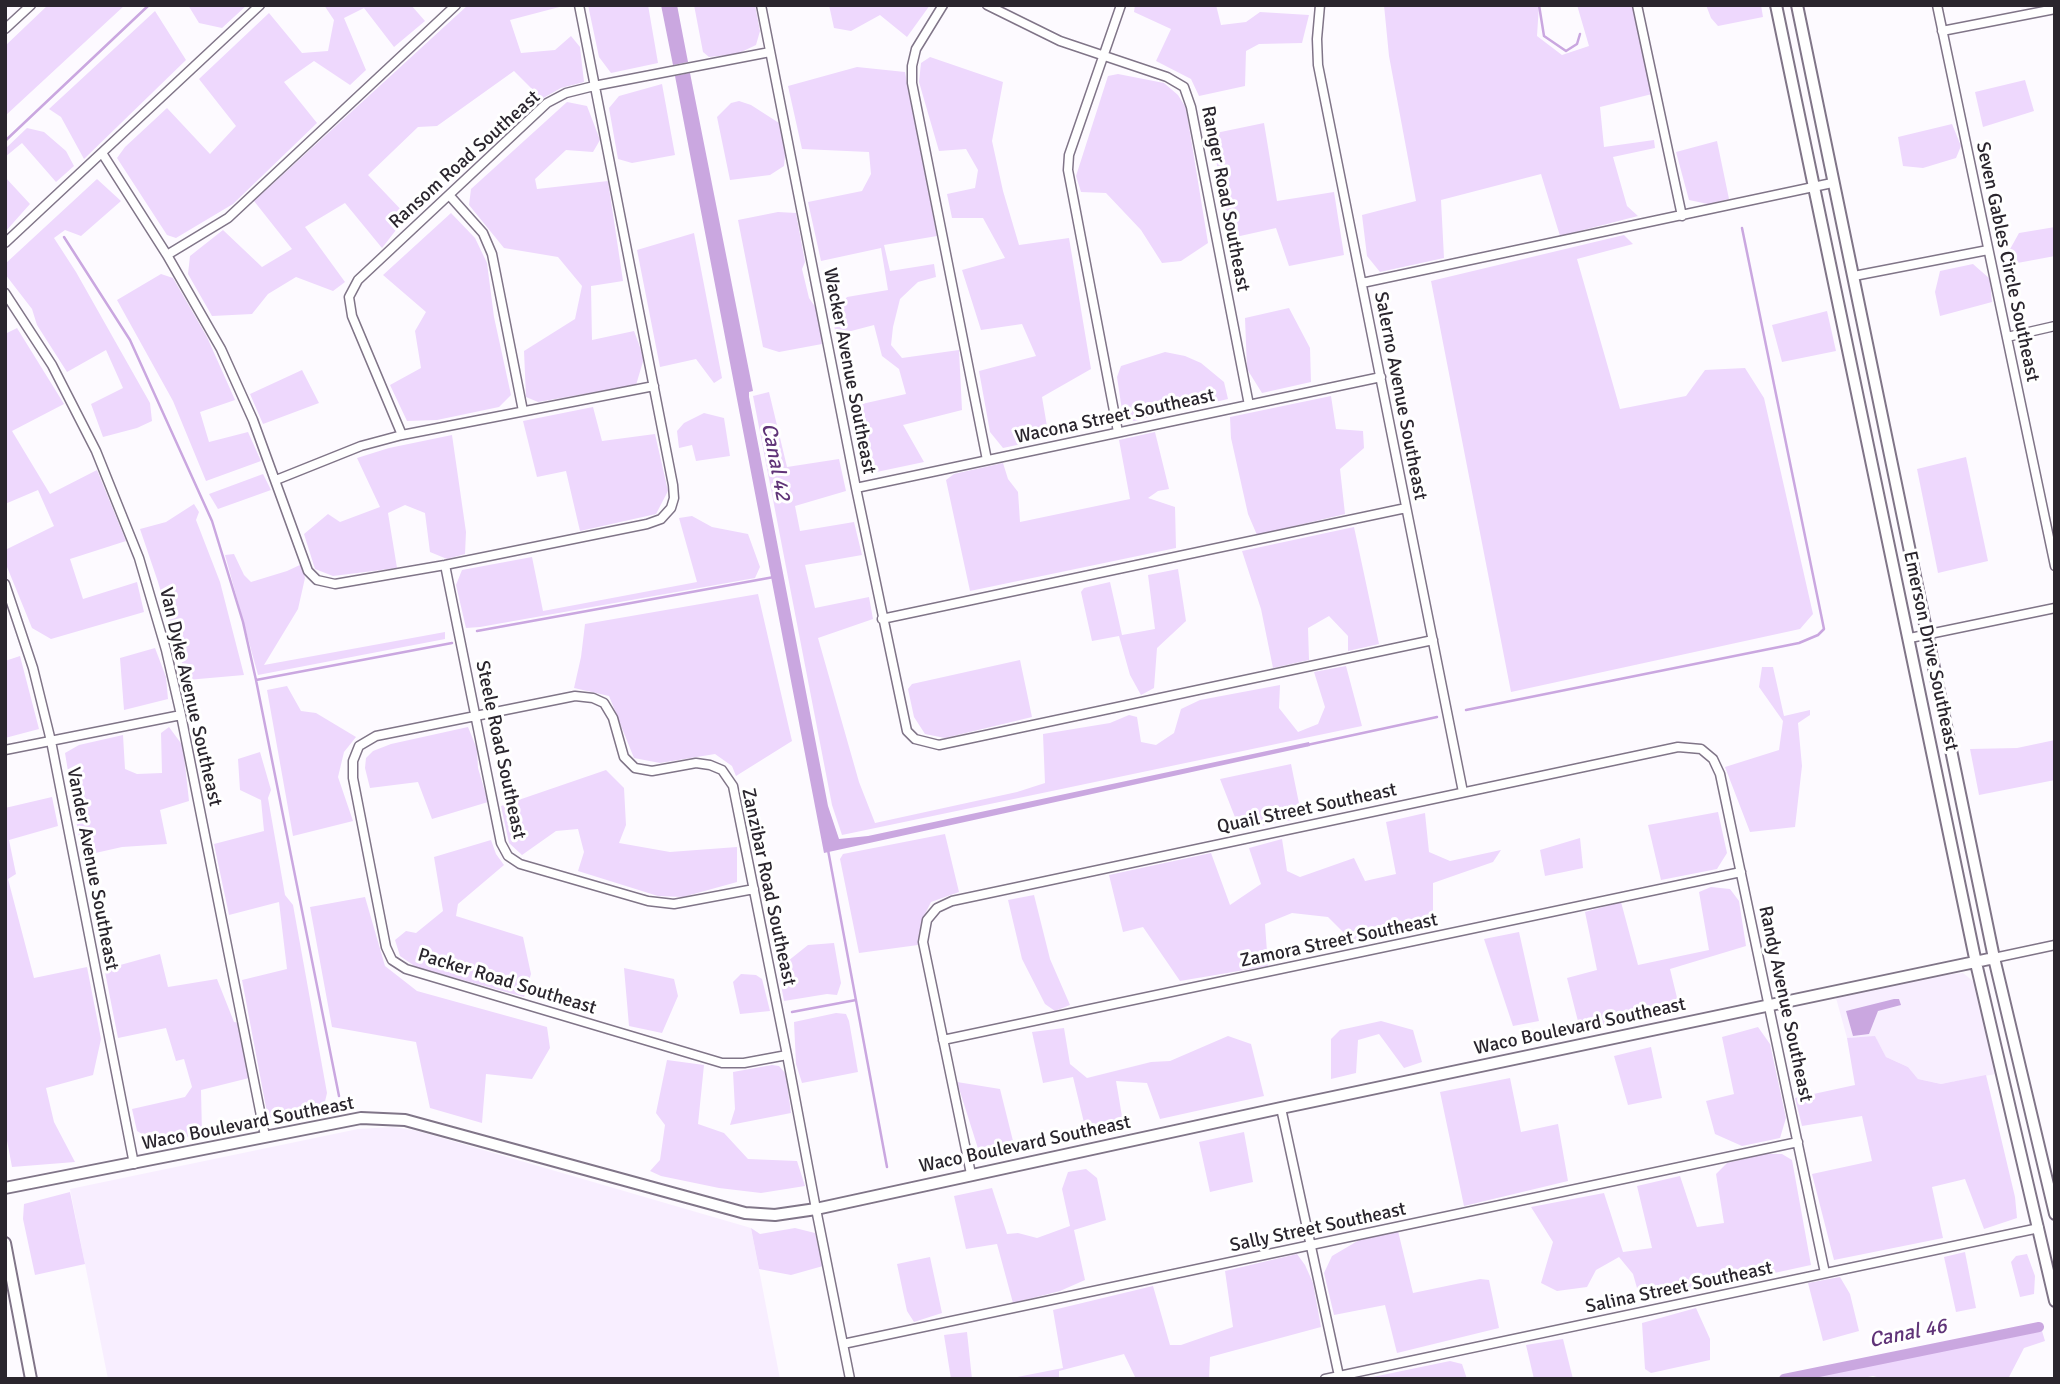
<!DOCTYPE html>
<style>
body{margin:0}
#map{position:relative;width:2060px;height:1384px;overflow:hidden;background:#fdfaff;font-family:Signika,sans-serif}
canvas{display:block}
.frame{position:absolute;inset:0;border:7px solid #2a252d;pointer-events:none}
</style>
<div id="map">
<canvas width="2060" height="1384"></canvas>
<div class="frame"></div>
</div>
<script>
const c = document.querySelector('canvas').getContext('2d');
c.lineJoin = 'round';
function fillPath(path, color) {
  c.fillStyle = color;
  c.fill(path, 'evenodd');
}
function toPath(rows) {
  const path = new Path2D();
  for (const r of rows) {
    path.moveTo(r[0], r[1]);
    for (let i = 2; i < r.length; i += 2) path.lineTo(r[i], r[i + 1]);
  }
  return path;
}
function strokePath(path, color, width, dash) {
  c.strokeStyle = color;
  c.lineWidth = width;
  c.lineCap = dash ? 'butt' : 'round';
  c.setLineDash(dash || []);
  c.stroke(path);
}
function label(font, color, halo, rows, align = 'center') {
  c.font = font + ' Signika,sans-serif';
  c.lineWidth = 6;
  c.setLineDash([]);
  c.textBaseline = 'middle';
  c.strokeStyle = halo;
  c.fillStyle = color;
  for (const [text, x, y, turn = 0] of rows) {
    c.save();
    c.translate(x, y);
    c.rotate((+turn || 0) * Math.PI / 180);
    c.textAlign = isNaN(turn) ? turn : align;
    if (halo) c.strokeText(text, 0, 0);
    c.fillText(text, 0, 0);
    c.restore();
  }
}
fillPath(toPath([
 [1963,973,1974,982,1996,1074,1941,1084,1918,1079,1908,1067,1886,1057,1875,1037,1847,1038,1836,998,1937,976],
 [393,1127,418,1131,751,1228,780,1379,108,1379,70,1189,358,1129]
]), '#f8eeff');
fillPath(toPath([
 [48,5,125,5,5,116,5,46],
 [188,5,247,5,222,28,199,23],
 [324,5,411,5,425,21,394,47,364,8,344,18,366,70,350,85,314,61,284,82,317,123,233,204,176,238,167,235,117,158,125,147,167,108,210,154,236,126,199,79,269,13,302,53,328,51,334,20],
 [468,5,567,5,510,20,521,53,555,50,571,36,580,47,584,82,561,88,538,101,531,88,514,71,437,126,418,127,368,175,407,216,382,248,345,203,305,227,345,282,333,291,296,277,268,294,252,314,212,316,188,274,190,256,223,230,262,267,292,249,254,201],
 [588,5,648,5,658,63,611,73,599,57],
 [694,5,755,5,760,31,756,45,737,54,709,57,703,52],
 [829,5,930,5,907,37,880,15,851,31,834,28],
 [1135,5,1216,5,1221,25,1246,22,1260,12,1309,15,1302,43,1259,44,1246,51,1245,86,1199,96,1191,79,1156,61,1171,29,1134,12],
 [1384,5,1539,5,1537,36,1562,55,1589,46,1577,5,1633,5,1652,94,1600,107,1604,147,1654,140,1655,148,1613,157,1627,206,1638,216,1560,236,1541,174,1441,200,1444,258,1380,272,1367,256,1362,215,1416,201,1389,56],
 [1706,5,1761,5,1763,17,1718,26,1711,18],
 [155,11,186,60,84,159,61,117,49,109],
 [930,57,1003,82,992,141,1003,191,1019,245,1069,238,1091,369,1042,397,1049,438,1003,448,990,432,979,371,1036,356,1022,324,981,330,962,270,1005,258,983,218,952,218,947,194,975,188,978,170,966,149,939,151,919,82,921,63],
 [857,67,905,72,937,236,884,245,890,271,934,264,936,277,918,282,900,299,893,327,891,345,902,358,959,350,962,410,903,425,924,462,867,474,853,406,906,394,899,369,882,356,874,325,836,335,832,316,847,297,888,290,881,248,821,261,808,202,862,191,871,174,869,152,802,149,788,86],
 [1118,74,1164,83,1178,95,1186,108,1208,243,1181,261,1162,263,1141,230,1106,193,1081,192,1076,176,1108,76],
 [2025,80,2034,111,1983,127,1975,92],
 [662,84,675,155,632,163,618,159,609,108,619,96],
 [739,101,751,105,779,123,786,146,784,166,770,175,730,180,717,117,731,103],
 [567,102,587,106,600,140,593,152,566,150,535,179,537,189,608,181,623,281,591,286,592,340,634,331,644,358,636,385,538,402,526,397,524,351,575,319,582,286,558,257,504,248,469,205,471,189],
 [1264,123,1277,201,1334,192,1344,255,1289,266,1276,228,1231,238,1211,134],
 [1952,124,1961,146,1956,158,1923,168,1903,166,1898,137],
 [27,128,44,132,66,151,74,166,56,182,22,143,5,157,5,149],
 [1717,141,1729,199,1708,204,1689,200,1676,152],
 [5,177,30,204,5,232],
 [97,179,121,201,81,236,65,230,54,238,76,272,150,403,152,421,137,428,103,437,91,404,123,388,106,350,67,372,37,325,32,309,5,274,5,264],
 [778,212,796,213,805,262,802,269,809,298,818,311,822,344,779,352,763,347,738,220],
 [451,213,475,238,487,263,494,317,511,395,499,407,437,420,407,421,390,385,421,368,415,331,426,312,383,275],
 [2055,227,2055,256,2012,264,2009,251,2019,233],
 [694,233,722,378,714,383,696,359,660,367,637,250],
 [1624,235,1633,244,1577,259,1620,409,1686,396,1705,370,1745,368,1764,398,1813,614,1800,629,1511,692,1431,281],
 [1973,264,1990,279,1992,302,1940,316,1935,292,1940,271],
 [161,274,173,278,207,337,235,400,200,412,209,442,248,432,261,461,206,481,173,401,117,300],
 [1289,308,1310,348,1311,382,1262,393,1247,369,1245,318],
 [1827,311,1836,351,1782,362,1772,325],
 [17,328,64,404,12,431,50,494,97,470,126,541,70,559,83,599,137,582,144,612,51,639,32,628,5,562,5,550,54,526,38,490,5,504,5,334],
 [1165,352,1185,356,1201,363,1224,382,1228,399,1134,421,1123,417,1117,377,1121,366],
 [302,370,319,403,263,424,250,394],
 [769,392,787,467,839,459,846,491,795,506,800,531,854,522,862,555,805,565,815,608,869,597,873,619,818,638,859,782,875,823,1017,792,1045,783,1043,734,1110,723,1129,715,1137,717,1141,742,1156,745,1174,733,1181,709,1200,700,1280,685,1279,708,1298,732,1318,724,1325,707,1314,672,1346,666,1362,726,842,835,832,805,753,396],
 [1331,396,1336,429,1363,431,1364,448,1340,469,1345,514,1257,535,1248,514,1231,438,1230,417],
 [593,407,602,441,655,434,668,491,656,514,580,531,566,471,537,477,523,421],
 [704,413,724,418,730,456,696,461,692,445,679,448,677,431,684,423],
 [1155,432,1169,489,1158,491,1148,498,1175,507,1176,548,970,591,946,480,954,474,1003,463,1008,479,1018,492,1020,522,1130,499,1119,440],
 [452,435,466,532,465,554,447,559,430,552,425,513,405,505,388,513,397,568,333,576,315,569,304,534,328,514,340,522,380,507,357,458,389,448],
 [1966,457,1988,561,1938,573,1917,469],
 [263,474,271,490,218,509,209,494],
 [194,504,199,512,196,520,220,582,244,675,187,680,158,582,140,529,166,522],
 [692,516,712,527,748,534,760,567,755,578,480,627,466,628,456,585,462,570,532,557,543,611,697,582,679,518],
 [1354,527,1379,644,1348,651,1348,636,1329,616,1308,628,1309,660,1273,668,1261,609,1242,551],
 [234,554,244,575,251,582,287,571,302,564,305,578,298,609,264,665,445,632,445,639,258,675,225,555],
 [1178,569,1186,621,1157,648,1154,688,1141,695,1130,675,1119,636,1092,641,1081,592,1084,588,1110,582,1122,635,1155,629,1148,575],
 [758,594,792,741,736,776,732,766,715,754,660,763,634,758,609,696,574,688,581,657,585,624],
 [155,648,166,677,168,699,124,710,120,658],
 [20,656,39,729,5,738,5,661],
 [1020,660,1032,717,945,738,925,734,914,717,908,689,912,684],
 [1762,667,1773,667,1784,716,1810,710,1810,715,1798,723,1802,766,1795,827,1750,832,1725,767,1779,750,1783,721,1759,687],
 [287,686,301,711,316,713,356,737,344,752,338,777,353,821,293,836,267,690],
 [169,727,183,746,189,801,160,810,167,844,122,847,82,856,65,753,79,745,123,735,125,769,137,774,162,773,161,733],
 [468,727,477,749,478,768,488,802,432,819,418,782,370,788,365,768,366,758,373,751,391,744],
 [2055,740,2055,780,1979,795,1970,749,2017,748],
 [260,752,271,790,268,798,285,895,293,905,327,1093,323,1110,268,1118,242,980,287,969,279,902,229,915,214,844,264,831,261,800,240,790,238,759],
 [1291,764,1302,818,1240,830,1220,779],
 [606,770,624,788,626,825,619,843,670,852,737,847,737,882,683,897,658,896,578,871,584,852,578,829,556,831,522,855,509,843,501,806],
 [52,797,58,826,9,840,16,874,8,879,34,978,87,967,101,1039,93,1075,46,1088,54,1122,75,1162,12,1167,5,1130,5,808],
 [1718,812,1727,853,1717,869,1661,880,1648,825],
 [1425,813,1429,852,1450,861,1501,850,1493,862,1433,883,1433,924,1352,941,1328,917,1292,913,1265,924,1268,966,1180,981,1143,927,1123,932,1109,875,1211,853,1230,905,1261,884,1249,848,1282,839,1287,871,1300,877,1354,858,1365,881,1396,874,1386,822],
 [945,834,959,892,931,902,921,922,918,945,859,953,840,859,843,854],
 [1580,838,1583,868,1545,876,1540,850],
 [491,840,496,854,504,865,458,904,456,916,523,937,531,974,524,997,416,967,400,956,395,940,406,931,416,933,443,911,434,857],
 [1711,887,1730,889,1739,901,1746,946,1670,969,1680,1010,1581,1033,1567,978,1597,970,1585,912,1621,902,1638,965,1709,950,1699,892],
 [1034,895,1050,959,1070,1005,1055,1011,1045,1004,1022,959,1008,900],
 [365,897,385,966,417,991,547,1027,550,1048,532,1079,486,1074,482,1123,430,1108,416,1042,332,1027,310,907],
 [1519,932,1539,1021,1513,1026,1484,939],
 [834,943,841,983,837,995,827,994,784,1001,778,969,808,945],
 [160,954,168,987,217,979,234,1022,239,1023,249,1078,201,1090,202,1134,157,1143,137,1131,132,1109,185,1097,192,1087,184,1059,176,1061,166,1028,118,1038,105,972,113,967],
 [624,968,674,979,678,996,662,1033,629,1026],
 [741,974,756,975,762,979,770,1011,740,1014,733,982],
 [836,1013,846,1014,849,1021,858,1072,802,1083,796,1064,794,1022],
 [1381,1021,1413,1030,1422,1062,1404,1068,1379,1034,1358,1040,1356,1073,1331,1079,1331,1039,1340,1030],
 [1758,1027,1770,1044,1786,1118,1780,1138,1742,1146,1715,1134,1706,1101,1734,1094,1722,1037],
 [1064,1028,1070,1064,1087,1078,1151,1062,1170,1061,1228,1036,1251,1044,1264,1096,1160,1119,1147,1083,1116,1081,1123,1122,1086,1131,1073,1077,1043,1083,1032,1032],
 [1875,1036,1886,1057,1908,1067,1918,1079,1941,1084,1986,1075,2015,1197,2017,1218,1984,1229,1965,1179,1932,1187,1943,1238,1834,1260,1812,1174,1872,1161,1862,1116,1802,1126,1795,1098,1855,1085,1847,1038],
 [1651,1047,1662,1098,1628,1105,1614,1056],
 [667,1060,704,1065,698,1124,724,1133,748,1159,797,1161,805,1186,761,1193,719,1188,661,1176,650,1171,660,1160,665,1125,656,1113],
 [772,1065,779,1066,786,1074,791,1113,730,1125,735,1109,733,1072],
 [1510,1078,1521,1132,1558,1124,1568,1181,1464,1206,1440,1092],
 [957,1082,1000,1089,1015,1149,981,1158],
 [1244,1132,1253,1182,1210,1192,1199,1142],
 [1765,1154,1782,1154,1792,1160,1811,1265,1641,1302,1633,1274,1619,1257,1596,1270,1587,1287,1557,1291,1541,1283,1553,1242,1531,1207,1604,1193,1623,1252,1652,1248,1637,1186,1680,1176,1697,1227,1724,1223,1716,1174,1727,1163],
 [1086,1169,1097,1178,1106,1220,1074,1230,1085,1280,1060,1291,1013,1303,997,1244,966,1249,954,1196,992,1188,1007,1234,1018,1233,1037,1238,1070,1226,1062,1189,1068,1172],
 [70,1192,85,1264,35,1275,23,1219,24,1204],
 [751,1228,760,1234,795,1228,815,1233,823,1266,791,1275,759,1269],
 [1398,1231,1413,1293,1480,1279,1489,1280,1499,1328,1397,1353,1385,1305,1334,1315,1324,1273,1332,1256,1361,1239],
 [1965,1252,1976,1308,1956,1312,1944,1257],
 [1297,1254,1305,1265,1313,1283,1321,1327,1210,1357,1209,1379,1136,1379,1124,1354,1059,1371,1059,1379,1007,1379,1063,1368,1053,1310,1153,1286,1170,1345,1181,1345,1233,1327,1225,1271],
 [2027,1254,2035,1276,2034,1294,2020,1297,2011,1262,2016,1256],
 [930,1257,942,1313,914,1322,907,1311,897,1264],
 [1840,1277,1850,1294,1859,1331,1823,1341,1808,1283],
 [1696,1308,1710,1339,1710,1360,1651,1373,1645,1369,1642,1323],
 [2042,1331,2045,1341,2024,1348,2008,1379,1885,1379,1873,1376,1858,1379,1803,1379],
 [967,1332,972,1379,951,1379,944,1335],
 [1563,1339,1573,1379,1534,1379,1526,1345],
 [1450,1361,1462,1364,1467,1379,1363,1379]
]), '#eed8fd');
fillPath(toPath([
 [661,5,677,5,688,62,673,65],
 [690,73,753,391,749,392,749,397,828,806,839,839,868,836,1309,742,1310,746,824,853,675,76],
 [1894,999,1899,999,1901,1005,1878,1011,1869,1034,1853,1036,1846,1011]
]), '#caa7e0');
strokePath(toPath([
 [1539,5,1544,36,1566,51,1577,44,1580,34],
 [5,141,149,5],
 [64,237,130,340,212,521,243,622,256,680,339,1096],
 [477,631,774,577],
 [256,680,452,643],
 [1466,710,1799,643,1818,635,1824,629,1742,228],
 [1307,745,1437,717],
 [828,850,887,1167],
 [792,1012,856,1000]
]), '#caa7e0', 2.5);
strokePath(toPath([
 [1784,1379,2039,1327]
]), '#caa7e0', 10);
const street = toPath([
 [761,5,856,488,907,731,915,739,939,745,1433,640],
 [943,5,916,49,912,66,912,83,987,460],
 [987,5,1060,41,1167,77,1184,87,1191,107,1249,405],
 [1320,5,1317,39,1318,65,1463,792],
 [1637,5,1682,216],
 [1937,5,2055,566],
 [5,29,31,5],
 [1942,31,2055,9],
 [102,153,167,255,221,349,253,420,308,571,317,580,335,584,445,565,647,524,661,519,671,508,674,498,673,485,579,5],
 [449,195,483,233,492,254,523,411],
 [5,243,260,5],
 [167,255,228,218,456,5],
 [1854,276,1988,250],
 [1362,283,1832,183],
 [5,293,52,365,96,451,139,558,166,650,181,715,265,1136],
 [2007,337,2055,326],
 [1118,432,1068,170,1069,155,1121,5],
 [402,435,352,316,349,297,358,280,547,103,566,93,594,86,770,52],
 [276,480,361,446,402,435,654,386],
 [856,488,1381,377],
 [445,565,501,843,508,856,520,864,648,901,674,904,754,889],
 [5,584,33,668,51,741,134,1164],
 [882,619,1406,508],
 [1910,638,2055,608],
 [5,750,181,715],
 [1994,958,2055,945],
 [943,1040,1741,872],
 [787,1055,744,1063,722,1063,406,969,392,960,386,947,353,778,353,761,359,746,376,736,575,696,593,698,604,703,613,718,624,757,635,768,652,771,696,763,710,765,722,770,733,786,787,1055,816,1209,850,1379],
 [1281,1108,1339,1376],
 [971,1174,923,942,927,920,937,908,952,901,1678,747,1701,749,1713,759,1720,774,1825,1273],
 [843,1344,1798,1142],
 [1325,1379,2039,1228]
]);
const secondary = toPath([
 [1776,5,1976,963,2055,1301],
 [1797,5,1994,958,2055,1214],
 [5,1188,361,1118,405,1120,745,1213,775,1215,816,1209,1281,1108,1994,958],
 [5,1243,31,1379]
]);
strokePath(street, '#807588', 11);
strokePath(secondary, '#807588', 14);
strokePath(street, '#fff', 8);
strokePath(secondary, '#fff', 10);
label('19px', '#2a252d', '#fff', [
 ["Ransom Road Southeast",465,160,-42],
 ["Ranger Road Southeast",1225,199,79],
 ["Seven Gables Circle Southeast",2007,262,78],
 ["Wacker Avenue Southeast",849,371,79],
 ["Salerno Avenue Southeast",1400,396,79],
 ["Wacona Street Southeast",1115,417,-12],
 ["Emerson Drive Southeast",1930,651,78],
 ["Van Dyke Avenue Southeast",190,697,77],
 ["Steele Road Southeast",500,750,78],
 ["Quail Street Southeast",1307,809,-12],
 ["Vander Avenue Southeast",92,869,79],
 ["Zanzibar Road Southeast",768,887,78],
 ["Zamora Street Southeast",1339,941,-12],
 ["Packer Road Southeast",507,982,17],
 ["Randy Avenue Southeast",1785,1004,78],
 ["Waco Boulevard Southeast",1580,1027,-12],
 ["Waco Boulevard Southeast",248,1124,-11],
 ["Waco Boulevard Southeast",1025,1145,-12],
 ["Sally Street Southeast",1318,1228,-12],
 ["Salina Street Southeast",1679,1288,-12]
]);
label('italic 21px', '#603478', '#fff', [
 ["Canal 42",775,462,79],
 ["Canal 46",1908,1334,-11]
]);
</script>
